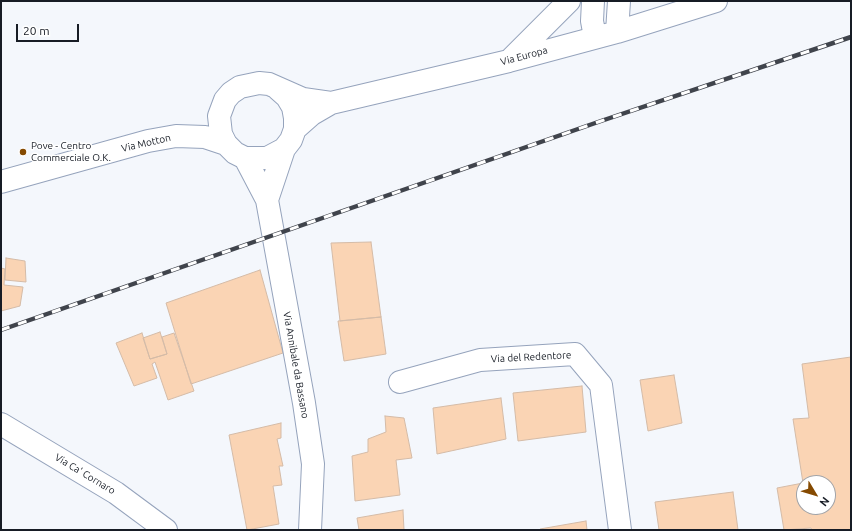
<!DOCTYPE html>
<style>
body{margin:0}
#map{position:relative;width:852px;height:531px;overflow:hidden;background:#f4f7fc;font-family:Ubuntu,sans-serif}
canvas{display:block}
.frame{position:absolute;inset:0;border:2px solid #171c25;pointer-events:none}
.north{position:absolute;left:796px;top:475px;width:40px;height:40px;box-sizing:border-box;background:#fff;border:1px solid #a2a4a8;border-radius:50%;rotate:128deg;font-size:11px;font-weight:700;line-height:16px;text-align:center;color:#171c25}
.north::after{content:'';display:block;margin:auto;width:14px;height:18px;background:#854a01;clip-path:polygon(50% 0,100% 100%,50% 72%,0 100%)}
.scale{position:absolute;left:16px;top:24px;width:63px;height:18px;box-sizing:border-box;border:2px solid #171c25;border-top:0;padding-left:5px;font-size:12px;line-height:14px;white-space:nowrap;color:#171c25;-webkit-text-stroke:3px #fff;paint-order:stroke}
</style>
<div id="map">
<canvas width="852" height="531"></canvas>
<div class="frame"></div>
<div class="north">N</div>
<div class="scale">20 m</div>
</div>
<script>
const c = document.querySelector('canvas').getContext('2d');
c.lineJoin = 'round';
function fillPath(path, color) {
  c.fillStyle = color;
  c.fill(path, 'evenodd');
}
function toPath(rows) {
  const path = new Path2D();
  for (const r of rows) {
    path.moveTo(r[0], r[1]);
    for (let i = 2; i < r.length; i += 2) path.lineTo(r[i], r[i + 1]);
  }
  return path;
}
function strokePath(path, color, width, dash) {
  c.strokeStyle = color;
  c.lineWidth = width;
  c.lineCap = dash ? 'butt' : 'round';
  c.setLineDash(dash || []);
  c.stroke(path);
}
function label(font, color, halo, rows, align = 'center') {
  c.font = font + ' Ubuntu,sans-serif';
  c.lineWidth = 3;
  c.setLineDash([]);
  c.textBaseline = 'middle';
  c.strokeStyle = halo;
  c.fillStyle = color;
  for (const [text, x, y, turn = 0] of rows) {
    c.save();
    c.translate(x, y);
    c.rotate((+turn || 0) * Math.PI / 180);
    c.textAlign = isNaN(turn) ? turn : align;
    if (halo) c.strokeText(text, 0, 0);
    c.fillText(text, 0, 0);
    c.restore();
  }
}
const building = toPath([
 [371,242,381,317,340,321,331,243,371,242],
 [6,258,25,261,26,282,5,280,6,258],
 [1,268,5,269,4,285,23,287,20,306,1,311,1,268],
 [260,270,283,353,191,384,166,303,260,270],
 [381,317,386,354,344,361,338,321,381,317],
 [160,332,167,354,150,359,143,338,160,332],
 [142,333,150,359,167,354,162,337,174,333,194,391,168,400,155,362,152,364,157,378,134,386,116,343,142,333],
 [851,357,851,530,812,530,811,528,784,530,777,488,803,483,793,419,809,418,802,364,851,357],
 [804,483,828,483,828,507,804,507,804,483],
 [674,375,682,423,648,431,640,380,674,375],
 [582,386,586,432,518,441,513,393,582,386],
 [501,398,506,439,437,454,433,408,501,398],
 [385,416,404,418,412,458,396,460,400,495,355,501,352,456,368,452,368,439,386,432,385,416],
 [281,423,281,438,277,439,283,466,279,466,282,485,273,486,279,524,247,530,229,435,281,423],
 [733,492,738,530,659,530,655,502,733,492],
 [403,510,404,530,359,530,357,518,403,510],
 [586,521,587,530,540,530,540,529,586,521]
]);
fillPath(building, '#fad4b4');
strokePath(building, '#d4bba7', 1);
const street = toPath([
 [400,382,480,360,575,354,601,385,620,530],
 [1,424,116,493,166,530]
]);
const secondary = toPath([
 [593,1,592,21,595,37],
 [617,32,619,1],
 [512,58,569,1],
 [278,89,287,97,293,107,295,118,295,129,291,140,284,149,267,158,245,158,235,153,226,144,221,134,219,116,225,100,231,93,240,87,259,83,269,84,303,99,331,103],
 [295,129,312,114,331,103,509,61,617,32,716,1],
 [245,158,267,200,304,403,313,464,310,530],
 [1,182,148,141,176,136,205,137,226,144],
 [267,200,284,149]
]);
strokePath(street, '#95a3bc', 24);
strokePath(secondary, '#95a3bc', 24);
strokePath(street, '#fff', 22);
strokePath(secondary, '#fff', 22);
const rail = toPath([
 [1,330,601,121,851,37]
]);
strokePath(rail, '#40444c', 4.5);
strokePath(rail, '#fff', 3, [9]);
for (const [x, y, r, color] of [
 [23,152,4,"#854a01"]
]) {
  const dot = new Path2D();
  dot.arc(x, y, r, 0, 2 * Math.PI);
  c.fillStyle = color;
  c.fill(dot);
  strokePath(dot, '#fff', 1.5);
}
label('10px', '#171c25', '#fff', [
 ["Via Europa",524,56,-15],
 ["Via Motton",146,143,-13],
 ["Via del Redentore",531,357,-3],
 ["Via Annibale da Bassano",296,365,80],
 ["Via Ca' Cornaro",85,474,31]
]);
label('10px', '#171c25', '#fff', [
 ["Pove - Centro",31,146],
 ["Commerciale O.K.",31,158]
], 'left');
</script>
